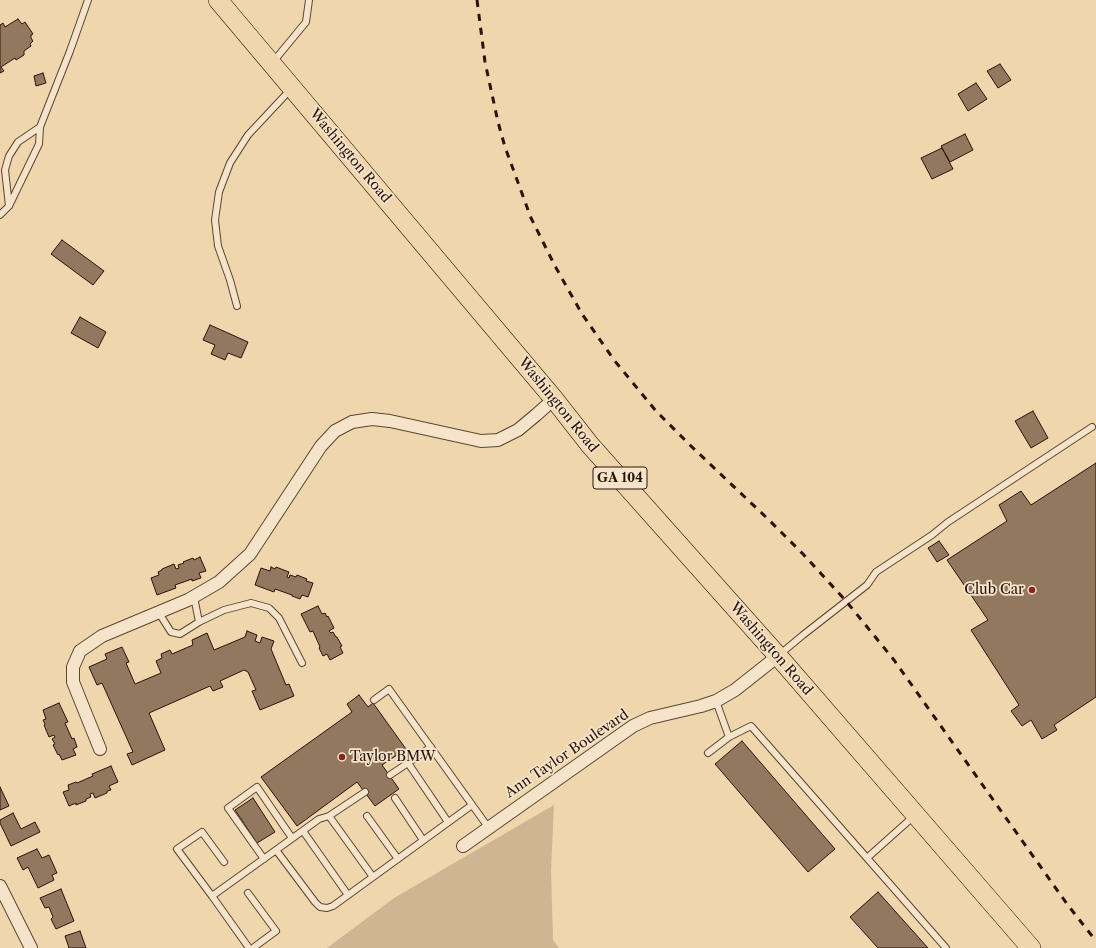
<!DOCTYPE html>
<style>
body{margin:0}
canvas{display:block;background:#f0d6ad}
</style>
<canvas width="1096" height="948"></canvas>
<script>
const c = document.querySelector('canvas').getContext('2d');
c.lineJoin = 'round';
function fillPath(path, color) {
  c.fillStyle = color;
  c.fill(path, 'evenodd');
}
function toPath(rows) {
  const path = new Path2D();
  for (const r of rows) {
    path.moveTo(r[0], r[1]);
    for (let i = 2; i < r.length; i += 2) path.lineTo(r[i], r[i + 1]);
  }
  return path;
}
function strokePath(path, color, width, dash) {
  c.strokeStyle = color;
  c.lineWidth = width;
  c.lineCap = dash ? 'butt' : 'round';
  c.setLineDash(dash || []);
  c.stroke(path);
}
function label(font, color, halo, rows, align = 'center') {
  c.font = font + ' "Libre Caslon Text",serif';
  c.lineWidth = 3.5;
  c.setLineDash([]);
  c.textBaseline = 'middle';
  c.strokeStyle = halo;
  c.fillStyle = color;
  for (const [text, x, y, turn = 0] of rows) {
    c.save();
    c.translate(x, y);
    c.rotate((+turn || 0) * Math.PI / 180);
    c.textAlign = isNaN(turn) ? turn : align;
    if (halo) c.strokeText(text, 0, 0);
    c.fillText(text, 0, 0);
    c.restore();
  }
}
fillPath(toPath([
 [554,805,551,871,553,940,559,948,327,948,394,898]
]), '#cfb591');
const building = toPath([
 [18,19,22,24,25,22,33,34,31,35,31,38,33,41,30,44,31,46,24,51,24,55,16,60,15,58,1,67,4,71,0,73,0,25,3,23,5,27,18,19],
 [1000,64,1011,80,998,88,987,71,1000,64],
 [43,73,46,83,36,86,34,76,43,73],
 [976,83,987,99,968,111,958,94,976,83],
 [965,134,973,150,950,162,941,146,965,134],
 [942,148,953,169,932,179,921,158,942,148],
 [62,240,104,271,93,285,51,254,62,240],
 [80,317,106,332,98,348,71,333,80,317],
 [210,325,248,342,241,358,228,353,225,360,211,354,215,345,203,340,210,325],
 [1033,411,1048,438,1031,448,1015,421,1033,411],
 [1096,463,1096,697,1054,725,1057,730,1042,739,1031,720,1022,726,1011,711,1019,705,971,630,988,620,947,560,1007,521,999,505,1021,491,1031,505,1096,463],
 [939,541,949,555,937,562,928,548,939,541],
 [200,557,206,571,199,573,201,578,192,581,192,579,175,585,176,588,157,595,151,578,159,575,158,572,162,570,162,569,174,564,176,569,179,568,178,565,184,563,183,562,193,558,194,560,200,557],
 [271,567,275,569,276,567,289,572,287,577,289,578,290,575,296,577,297,575,307,579,306,581,313,583,308,597,302,595,300,599,292,596,292,595,275,589,274,592,255,585,261,568,270,571,271,567],
 [318,606,322,614,325,613,327,617,328,616,334,628,329,631,331,633,333,632,336,637,337,637,342,646,340,647,343,653,330,660,327,654,323,656,319,648,320,647,313,631,310,632,301,614,318,606],
 [247,631,257,635,255,641,260,643,262,637,274,641,271,649,286,685,289,684,294,696,260,710,252,691,256,690,248,672,244,670,220,681,223,687,213,691,210,686,149,713,165,750,132,765,127,754,133,752,102,683,97,685,89,667,107,659,105,654,122,647,129,662,126,663,135,684,161,673,156,661,162,658,161,654,170,650,172,654,193,645,192,640,207,633,214,650,245,637,247,631],
 [359,695,368,707,373,703,406,749,382,765,399,789,375,806,357,782,297,826,261,777,352,712,347,704,359,695],
 [59,703,68,722,65,723,72,739,74,738,77,747,73,749,76,755,62,760,59,754,58,755,53,745,55,744,52,739,55,737,54,735,49,737,44,725,45,724,43,720,46,719,43,710,59,703],
 [742,741,835,849,808,872,715,764,742,741],
 [111,766,118,782,109,786,111,790,107,791,107,793,95,798,93,793,90,794,91,797,86,799,86,801,76,805,76,803,69,806,63,792,69,790,68,785,76,782,77,783,93,776,92,774,111,766],
 [0,787,9,806,0,810,0,787],
 [253,798,275,832,257,843,235,810,253,798],
 [13,813,21,829,35,822,40,832,11,846,0,823,0,820,13,813],
 [37,849,42,858,49,855,57,873,52,875,54,880,38,888,28,867,23,870,17,858,37,849],
 [61,889,74,921,56,929,51,919,53,917,49,907,45,908,40,898,61,889],
 [878,892,928,948,878,948,850,917,878,892],
 [80,931,86,948,69,948,65,936,80,931]
]);
fillPath(building, '#91785e');
strokePath(building, '#2b1309', 1);
const lane = toPath([
 [273,62,306,22,309,0],
 [9,206,5,170,9,156,18,142,40,127],
 [0,215,9,206,39,144,40,127,70,51,88,0],
 [237,306,230,280,218,246,215,220,219,192,230,163,248,135,291,89],
 [194,597,199,622],
 [159,613,171,632,180,634,199,622,224,610,251,603,269,608,279,618,302,663],
 [779,655,803,635,867,585,876,572,932,535,948,522,1092,427],
 [374,700,389,689,488,827],
 [716,701,729,737],
 [431,747,408,763,448,822],
 [708,753,729,737,751,726,867,858],
 [390,775,408,763],
 [395,798,423,840],
 [329,816,365,792],
 [367,816,398,859],
 [914,816,867,858,946,948],
 [303,831,348,895],
 [276,850,319,819,329,816,373,877],
 [264,859,228,808,257,787,292,838],
 [248,893,276,931,253,948],
 [212,896,177,849,202,832,224,862],
 [249,948,212,896,276,850,315,902,320,907,327,908,333,906,472,805]
]);
const street = toPath([
 [100,749,73,682,73,667,80,651,102,636,188,600,219,582,250,554,321,446,335,431,352,422,372,419,390,421,481,441,498,440,518,430,536,415,554,399],
 [463,846,633,726,650,718,701,706,716,701,735,690,778,656],
 [0,886,31,948]
]);
const primary = toPath([
 [218,0,554,399,590,445,778,656,1031,948]
]);
strokePath(lane, '#5c4432', 8);
strokePath(street, '#5c4432', 14);
strokePath(primary, '#2b1309', 20);
strokePath(lane, '#f5e4ca', 6);
strokePath(street, '#f5e4ca', 12);
strokePath(primary, '#f0d6ad', 19);
strokePath(toPath([
 [477,0,485,62,498,122,505,147,531,218,555,266,582,314,614,360,656,411,691,446,769,520,803,554,846,601,894,660,1067,904,1096,941]
]), '#2b1309', 3, [7, 7]);
for (const [x, y, r, color] of [
 [1032,590,4,"#8f2418"],
 [342,757,4,"#8f2418"]
]) {
  const dot = new Path2D();
  dot.arc(x, y, r, 0, 2 * Math.PI);
  c.fillStyle = color;
  c.fill(dot);
  strokePath(dot, '#f5e4ca', 1.5);
}
for (const [x, y, w] of [
 [620,478,54]
]) {
  const box = new Path2D();
  box.roundRect(x - w / 2, y - 11, w, 22, 3);
  c.fillStyle = '#f5e4ca';
  c.fill(box);
  strokePath(box, '#2b1309', 1);
}
label('bold 13px', '#2b1309', null, [
 ["GA 104",620,478]
]);
label('14px', '#2b1309', '#f5e4ca', [
 ["Washington Road",350,156,50],
 ["Washington Road",558,405,51],
 ["Washington Road",771,649,49],
 ["Ann Taylor Boulevard",567,754,-34]
]);
label('14px', '#2b1309', '#f5e4ca', [
 ["Club Car",1024,590],
 ["Taylor BMW",350,757,"left"]
], 'right');
</script>
